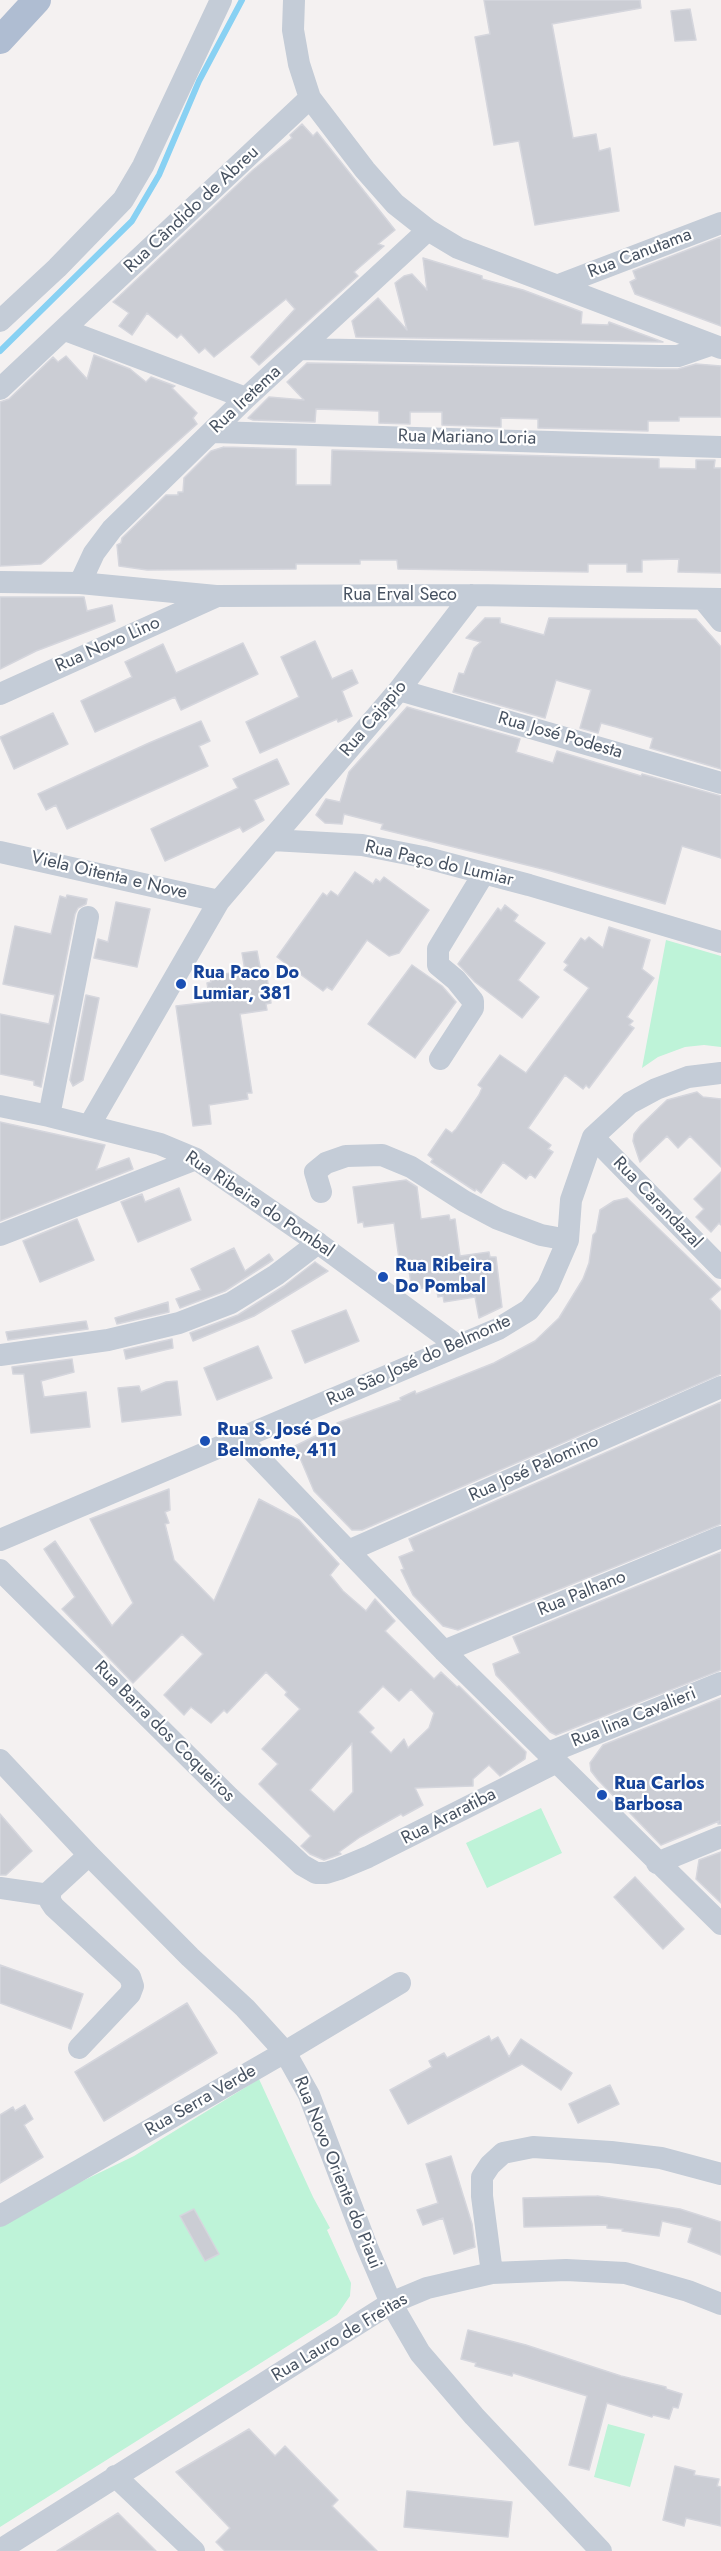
<!DOCTYPE html>
<meta charset="utf-8">
<style>
body{margin:0}
canvas{display:block;background:#f4f1f1}
</style>
<canvas width="721" height="2551"></canvas>
<script>
const c = document.querySelector('canvas').getContext('2d');
c.lineJoin = 'round';
function fillPath(path, color) {
  c.fillStyle = color;
  c.fill(path, 'evenodd');
}
function toPath(rows) {
  const path = new Path2D();
  for (const r of rows) {
    path.moveTo(r[0], r[1]);
    for (let i = 2; i < r.length; i += 2) path.lineTo(r[i], r[i + 1]);
  }
  return path;
}
function strokePath(path, color, width, dash) {
  c.strokeStyle = color;
  c.lineWidth = width;
  c.lineCap = dash ? 'butt' : 'round';
  c.setLineDash(dash || []);
  c.stroke(path);
}
function label(font, color, halo, rows, align = 'center') {
  c.font = font + ' Jost,sans-serif';
  c.lineWidth = 4.5;
  c.setLineDash([]);
  c.textBaseline = 'middle';
  c.strokeStyle = halo;
  c.fillStyle = color;
  for (const [text, x, y, turn = 0] of rows) {
    c.save();
    c.translate(x, y);
    c.rotate((+turn || 0) * Math.PI / 180);
    c.textAlign = isNaN(turn) ? turn : align;
    if (halo) c.strokeText(text, 0, 0);
    c.fillText(text, 0, 0);
    c.restore();
  }
}
fillPath(toPath([
 [666,940,721,956,721,1047,704,1045,685,1047,658,1057,642,1068],
 [541,1808,562,1853,487,1888,466,1843],
 [259,2079,313,2197,330,2228,327,2230,351,2283,350,2296,337,2315,0,2527,0,2221,134,2156],
 [608,2424,645,2434,630,2487,594,2477]
]), '#bef3d8');
strokePath(toPath([
 [0,351,132,221,159,175,199,81,242,0]
]), '#88d1f3', 6);
const building = toPath([
 [484,0,640,0,641,8,552,24,573,138,596,134,599,151,610,148,619,211,535,225,519,141,494,145,475,37,490,34,484,0],
 [690,9,696,40,675,41,671,11,690,9],
 [302,124,313,136,317,132,395,230,378,244,384,246,354,272,358,276,259,365,251,357,295,309,286,299,214,357,205,348,199,353,181,334,177,338,147,313,132,335,119,326,129,313,113,302,253,170,292,138,290,135,302,124],
 [721,237,721,326,635,294,630,282,636,279,633,271,721,237],
 [423,258,482,276,482,279,523,290,582,312,581,324,608,325,609,322,663,342,356,337,352,321,378,298,407,330,395,283,404,276,412,274,427,290,423,258],
 [94,355,130,369,146,382,151,377,175,386,172,388,197,413,193,418,197,424,45,561,41,564,0,566,0,402,9,399,53,357,58,362,66,356,87,379,94,355],
 [307,363,659,369,678,369,696,364,721,366,721,417,679,417,679,421,648,421,648,431,538,428,538,419,501,418,501,427,442,425,442,412,410,412,410,424,379,423,379,411,316,409,315,422,253,420,248,418,269,397,304,400,287,382,307,363],
 [224,447,296,449,296,485,331,485,332,450,659,459,659,468,696,469,696,460,715,460,714,468,721,468,721,573,678,572,679,559,642,560,642,572,627,572,627,564,588,564,588,572,398,569,397,560,360,560,360,564,296,564,296,569,147,570,119,566,117,545,121,543,122,538,166,495,178,495,178,492,183,492,184,478,211,451,224,447],
 [0,597,84,597,87,611,112,605,115,621,36,651,0,669,0,597],
 [485,618,500,618,500,623,544,635,549,618,696,619,721,647,721,769,650,748,653,738,616,727,601,723,598,733,580,728,591,690,556,680,545,718,453,692,459,673,464,674,474,648,481,642,466,638,485,618],
 [315,641,332,679,352,670,358,683,342,691,352,716,338,722,337,719,260,753,246,722,299,697,281,657,315,641],
 [243,643,258,674,181,710,175,697,95,732,81,701,132,677,125,662,163,644,176,673,243,643],
 [407,707,520,739,516,752,553,763,557,751,641,776,642,774,721,796,721,858,682,846,665,904,551,871,381,829,383,824,344,814,342,824,325,823,316,815,326,799,340,802,349,772,407,707],
 [53,713,68,744,14,769,0,737,53,713],
 [201,721,210,741,199,746,208,766,67,829,56,805,46,810,38,794,149,743,201,721],
 [277,759,289,784,254,800,264,820,243,832,240,827,165,861,151,829,238,788,233,779,277,759],
 [355,872,373,884,376,879,380,882,384,877,429,910,399,953,389,956,367,940,332,990,327,987,323,991,277,957,323,893,327,896,331,891,338,896,355,872],
 [67,895,87,899,86,904,78,908,75,914,41,1087,34,1085,34,1081,0,1074,0,1014,49,1024,55,995,3,984,15,926,51,934,60,896,66,898,67,895],
 [116,902,150,909,137,967,94,958,98,939,108,942,116,902],
 [505,905,518,915,514,921,545,943,518,980,539,997,522,1018,475,982,458,964,498,908,501,911,505,905],
 [609,927,650,940,642,969,654,978,627,1017,633,1021,629,1025,634,1028,589,1088,586,1085,583,1089,565,1075,528,1128,551,1145,548,1149,553,1152,535,1178,530,1174,526,1179,503,1162,481,1193,476,1189,475,1191,431,1162,433,1159,428,1155,446,1129,452,1133,456,1129,479,1095,482,1088,478,1085,500,1055,526,1073,589,988,564,970,568,965,564,962,581,938,585,941,589,937,603,948,609,927],
 [257,951,262,977,266,971,271,1003,266,1004,267,1010,240,1014,252,1093,247,1093,248,1099,209,1105,211,1124,193,1126,176,1006,210,1002,207,983,211,982,210,976,245,971,242,953,257,951],
 [412,965,442,986,456,1002,415,1058,368,1024,412,965],
 [86,995,99,998,83,1080,73,1086,70,1080,86,995],
 [697,1092,703,1097,721,1099,721,1167,690,1136,678,1148,667,1136,640,1162,633,1141,634,1134,641,1125,667,1100,697,1092],
 [0,1122,105,1145,96,1170,129,1158,133,1169,0,1221,0,1122],
 [721,1172,721,1225,719,1223,711,1232,696,1217,704,1209,694,1199,721,1172],
 [406,1180,417,1187,421,1219,449,1215,450,1220,455,1219,460,1256,489,1252,490,1257,496,1257,502,1307,479,1318,475,1297,444,1302,443,1296,438,1297,436,1286,412,1290,408,1264,405,1264,404,1259,399,1259,394,1223,364,1227,363,1222,358,1223,353,1187,406,1180],
 [179,1188,191,1220,138,1242,121,1202,142,1194,145,1202,179,1188],
 [627,1198,721,1289,710,1299,721,1311,721,1374,362,1530,352,1530,314,1491,295,1446,338,1425,337,1423,401,1400,400,1398,415,1391,416,1394,494,1363,535,1341,559,1318,583,1279,589,1263,593,1235,596,1232,600,1210,614,1201,627,1198],
 [77,1219,94,1260,40,1282,23,1241,77,1219],
 [234,1248,245,1271,269,1254,273,1260,225,1291,180,1308,176,1299,201,1290,191,1269,234,1248],
 [315,1262,328,1271,254,1316,193,1341,190,1333,238,1315,284,1286,315,1262],
 [168,1302,169,1312,117,1324,115,1318,168,1302],
 [346,1310,359,1341,305,1363,292,1331,346,1310],
 [86,1321,88,1329,8,1340,6,1332,86,1321],
 [172,1339,173,1348,126,1359,124,1350,172,1339],
 [258,1346,272,1378,217,1400,204,1368,258,1346],
 [72,1359,74,1372,41,1381,44,1397,86,1392,90,1427,31,1433,24,1374,13,1374,12,1367,72,1359],
 [177,1381,181,1415,122,1422,118,1388,139,1386,141,1392,166,1382,177,1381],
 [721,1402,721,1524,458,1630,443,1626,413,1595,401,1570,404,1569,399,1557,414,1551,409,1539,721,1402],
 [169,1489,170,1510,165,1512,169,1523,165,1524,174,1560,214,1601,259,1499,299,1520,339,1564,330,1575,343,1591,366,1611,375,1599,395,1621,385,1631,434,1679,441,1672,457,1687,459,1686,526,1752,525,1759,500,1776,489,1765,473,1779,473,1786,415,1788,423,1805,403,1816,401,1814,360,1837,339,1852,341,1854,324,1860,310,1854,301,1846,311,1836,259,1784,278,1764,262,1749,300,1709,285,1695,287,1692,266,1672,227,1713,224,1710,211,1723,191,1707,184,1715,164,1695,203,1654,182,1634,133,1683,62,1609,75,1597,44,1549,55,1541,112,1626,133,1603,90,1519,169,1489],
 [383,1686,399,1701,411,1689,434,1713,429,1728,408,1748,404,1739,391,1753,370,1732,374,1728,358,1712,383,1686],
 [352,1743,353,1792,334,1812,310,1790,352,1743],
 [721,1552,721,1670,556,1735,550,1732,496,1675,493,1664,520,1653,513,1637,721,1552],
 [721,1698,721,1824,718,1824,719,1821,661,1845,598,1780,591,1771,590,1763,603,1745,721,1698],
 [0,1814,32,1851,6,1875,0,1875,0,1814],
 [721,1852,721,1903,696,1879,699,1860,721,1852],
 [635,1877,684,1929,663,1949,614,1897,635,1877],
 [0,1965,83,1994,71,2029,0,2003,0,1965],
 [187,2003,217,2053,104,2121,75,2072,187,2003],
 [489,2036,491,2041,498,2037,509,2057,521,2039,572,2073,561,2090,522,2064,408,2124,390,2090,432,2067,429,2061,444,2053,447,2058,489,2036],
 [610,2085,619,2104,578,2123,569,2104,610,2085],
 [25,2105,33,2119,24,2125,43,2157,0,2183,0,2115,13,2107,15,2111,25,2105],
 [451,2156,472,2224,475,2247,454,2254,443,2218,423,2225,417,2210,438,2203,426,2164,451,2156],
 [597,2196,680,2209,721,2222,721,2255,688,2242,692,2228,662,2221,659,2236,622,2231,623,2229,607,2228,607,2225,524,2227,523,2198,597,2196],
 [194,2209,219,2254,205,2261,180,2216,194,2209],
 [468,2330,526,2345,621,2376,666,2387,666,2389,682,2394,678,2408,673,2407,669,2419,653,2415,652,2417,607,2403,589,2470,569,2465,587,2396,513,2373,512,2376,475,2366,476,2363,461,2359,468,2330],
 [249,2429,275,2456,285,2446,338,2500,332,2506,377,2551,225,2551,216,2542,230,2528,176,2472,249,2429],
 [675,2466,695,2471,694,2475,719,2479,717,2486,721,2487,721,2526,686,2518,684,2526,663,2520,675,2466],
 [407,2491,512,2502,508,2537,404,2527,407,2491],
 [118,2513,156,2551,57,2551,118,2513]
]);
fillPath(building, '#cbcdd4');
strokePath(building, '#d5d6dd', 1.5);
strokePath(toPath([
 [294,0,293,30,299,64,310,98,365,170,395,204,428,230,458,248,721,348],
 [559,285,721,223],
 [0,321,57,268,123,200,143,166,221,0],
 [65,330,246,398],
 [300,349,659,356,678,356,710,345],
 [0,389,310,98],
 [212,432,721,447],
 [0,582,80,583,216,596,472,595,721,599],
 [80,583,94,553,112,529,246,398,428,230],
 [703,599,721,621],
 [399,690,721,783],
 [0,694,215,597],
 [272,840,362,845,423,857,529,885,721,942],
 [0,852,219,901],
 [440,1059,473,1008,473,1001,456,980,438,965,438,949,484,873],
 [0,1106,49,1116,160,1144,196,1159,318,1243,458,1346],
 [49,1116,88,917],
 [89,1126,219,901,399,690,472,595],
 [593,1137,721,1268],
 [321,1192,315,1172,326,1163,346,1156,382,1155,411,1167,464,1201,498,1219,541,1235,568,1240],
 [0,1235,196,1159],
 [0,1355,108,1340,179,1323,231,1303,276,1275,318,1243],
 [240,1438,444,1651,721,1924],
 [0,1540,498,1329,529,1310,548,1286,568,1240,571,1200,593,1137,630,1103,656,1089,688,1077,721,1073],
 [348,1551,721,1387],
 [0,1570,229,1797,302,1865,316,1873,326,1873,339,1869,368,1857,557,1762],
 [444,1651,721,1537],
 [548,1753,721,1683],
 [0,1760,89,1855,190,1957,245,2008,285,2052,309,2095,367,2247,391,2303,420,2353,474,2416,601,2551],
 [657,1863,721,1837],
 [0,1888,49,1895],
 [79,2048,130,1994,133,1986,130,1977,54,1907,50,1901,50,1891,89,1855],
 [0,2216,285,2052,400,1983],
 [492,2273,482,2196,482,2177,490,2165,503,2153,533,2147,611,2152,661,2158,721,2174],
 [115,2476,194,2551],
 [0,2550,391,2303,427,2288,492,2273,566,2270,625,2273,688,2291,721,2304]
]), '#c4ccd7', 22);
strokePath(toPath([
 [0,40,37,0]
]), '#afbdd2', 28);
for (const [x, y, r, color] of [
 [181,984,6,"#1a4fb4"],
 [383,1277,6,"#1a4fb4"],
 [205,1441,6,"#1a4fb4"],
 [602,1795,6,"#1a4fb4"]
]) {
  const dot = new Path2D();
  dot.arc(x, y, r, 0, 2 * Math.PI);
  c.fillStyle = color;
  c.fill(dot);
  strokePath(dot, '#fff', 2);
}
label('18px', '#475261', '#fff', [
 ["Rua Cândido de Abreu",192,210,-43],
 ["Rua Canutama",640,254,-21],
 ["Rua Iretema",246,400,-43],
 ["Rua Mariano Loria",467,438,1],
 ["Rua Erval Seco",400,596],
 ["Rua Novo Lino",108,645,-24],
 ["Rua Cajapio",374,719,-50],
 ["Rua José Podesta",560,736,16],
 ["Rua Paço do Lumiar",439,864,13],
 ["Viela Oitenta e Nove",109,876,13],
 ["Rua Carandazal",657,1203,46],
 ["Rua Ribeira do Pombal",259,1205,34],
 ["Rua São José do Belmonte",419,1361,-24],
 ["Rua José Palomino",534,1469,-24],
 ["Rua Palhano",582,1594,-22],
 ["Rua lina Cavalieri",634,1718,-22],
 ["Rua Barra dos Coqueiros",164,1732,45],
 ["Rua Araratiba",449,1817,-27],
 ["Rua Serra Verde",201,2101,-30],
 ["Rua Novo Oriente do Piaui",337,2173,68],
 ["Rua Lauro de Freitas",340,2338,-31]
]);
label('bold 18px', '#164399', '#fff', [
 ["Rua Paco Do",193,974],
 ["Lumiar, 381",193,995],
 ["Rua Ribeira",395,1267],
 ["Do Pombal",395,1288],
 ["Rua S. José Do",217,1431],
 ["Belmonte, 411",217,1452],
 ["Rua Carlos",614,1785],
 ["Barbosa",614,1806]
], 'left');
</script>
